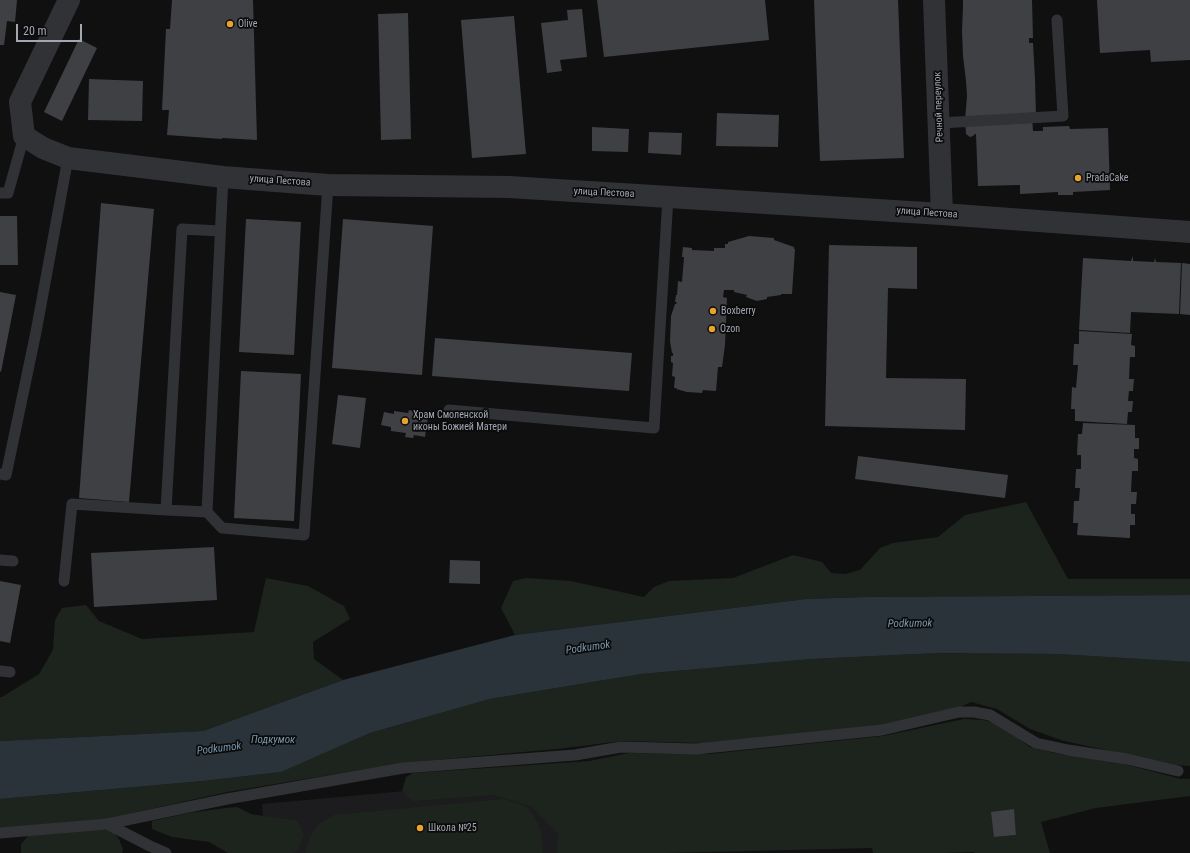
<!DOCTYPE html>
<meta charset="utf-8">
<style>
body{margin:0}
#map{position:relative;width:1190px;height:853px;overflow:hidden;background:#101011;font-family:"Roboto Condensed",sans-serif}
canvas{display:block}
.scale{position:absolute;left:16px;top:24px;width:66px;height:18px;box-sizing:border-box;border:2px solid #a2a7b2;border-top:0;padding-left:5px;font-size:12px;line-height:14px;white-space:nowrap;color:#a2a7b2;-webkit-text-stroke:3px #0b0b0c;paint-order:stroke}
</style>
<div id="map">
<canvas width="1190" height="853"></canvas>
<div class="scale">20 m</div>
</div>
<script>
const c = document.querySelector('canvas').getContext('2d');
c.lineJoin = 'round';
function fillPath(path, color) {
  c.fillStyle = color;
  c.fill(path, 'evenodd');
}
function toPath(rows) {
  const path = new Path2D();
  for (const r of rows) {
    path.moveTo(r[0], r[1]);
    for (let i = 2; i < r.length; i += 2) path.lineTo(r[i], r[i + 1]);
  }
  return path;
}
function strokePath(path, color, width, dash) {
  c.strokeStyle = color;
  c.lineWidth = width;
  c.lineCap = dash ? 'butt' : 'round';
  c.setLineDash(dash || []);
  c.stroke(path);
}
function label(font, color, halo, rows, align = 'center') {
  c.font = font + ' "Roboto Condensed",sans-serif';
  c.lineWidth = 3.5;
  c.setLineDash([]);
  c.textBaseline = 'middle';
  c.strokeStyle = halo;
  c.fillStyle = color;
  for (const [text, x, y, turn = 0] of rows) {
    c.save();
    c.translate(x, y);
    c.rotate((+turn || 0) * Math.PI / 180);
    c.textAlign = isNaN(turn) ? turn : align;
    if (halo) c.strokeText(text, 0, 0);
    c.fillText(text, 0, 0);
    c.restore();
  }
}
fillPath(toPath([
 [570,776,580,853,266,853,262,804]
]), '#1c1c1e');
fillPath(toPath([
 [1026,502,1068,579,1190,579,1190,595,866,597,806,599,515,635,501,608,513,581,526,578,571,581,644,597,654,587,669,581,733,578,793,555,822,562,831,573,845,574,860,570,880,548,893,543,938,537,965,515],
 [266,578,308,586,344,606,350,619,313,642,314,659,343,680,203,731,0,741,0,697,2,697,39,674,53,650,55,620,62,608,86,605,99,621,142,639,254,632],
 [939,653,1058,654,1190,662,1190,766,1175,765,1064,741,1030,729,997,709,971,702,954,710,882,726,704,743,622,741,557,749,402,763,227,792,106,819,0,828,0,799,203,781,280,772,370,733,490,699,641,674,812,659],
 [964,719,984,720,998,724,1030,747,1054,753,1124,764,1181,779,1190,779,1190,796,1096,808,1041,822,1050,853,974,853,974,852,945,853,873,853,872,848,666,853,557,853,558,834,531,806,494,795,413,801,402,791,406,777,413,773,589,761,629,753,710,754,883,736],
 [1013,810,1016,835,994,837],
 [504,799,525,806,535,818,541,831,543,853,306,853,306,848,311,835,319,824,334,815],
 [237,807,251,814,298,821,304,835,298,849,293,853,228,853,209,842,172,837,152,829,152,821,189,813,225,808],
 [99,829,107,830,114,833,119,839,123,849,122,853,21,853,21,844,27,837,35,833]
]), '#1c241d');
fillPath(toPath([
 [1190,595,1190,662,1058,654,939,653,812,659,641,674,490,699,370,733,281,772,203,781,0,799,0,741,203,731,343,680,515,635,806,599,866,597]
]), '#2a3339');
fillPath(toPath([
 [0,0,17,0,15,22,7,21,4,45,0,45],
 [172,0,253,0,257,140,222,138,222,139,167,135,169,110,162,110,166,29,170,29],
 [597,0,765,0,769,40,604,57],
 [814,0,898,0,904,158,820,161],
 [963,0,1032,0,1033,38,1029,38,1029,43,1033,43,1035,79,1036,117,1032,117,1033,131,1043,131,1043,127,1069,126,1070,129,1108,128,1110,190,1073,192,1073,195,1058,195,1058,192,1020,194,1020,185,978,186,976,134,975,134,973,136,970,137,966,134,965,120,967,96,966,81,963,56,962,31,963,6],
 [1097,0,1190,0,1190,60,1151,62,1150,50,1100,53],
 [582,9,587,57,560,60,562,71,547,73,541,23,568,20,567,10],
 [408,13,411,139,381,140,378,14],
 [514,16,526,154,472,158,461,20],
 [79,39,97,48,62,121,44,112],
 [89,79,143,81,142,121,88,120],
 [717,113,779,115,778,147,716,146],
 [592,127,629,129,628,152,592,151],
 [649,132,682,133,681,155,648,153],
 [101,203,154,209,129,502,79,498],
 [0,216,17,216,18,265,0,265],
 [246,219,301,222,294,355,239,352],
 [343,219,433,226,422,375,332,368],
 [749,236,774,238,774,240,794,247,794,249,795,249,792,294,781,294,781,295,767,297,767,299,757,301,746,297,747,295,734,292,734,290,724,290,723,297,727,298,725,345,722,367,718,367,716,391,703,390,702,393,687,392,676,389,677,388,674,388,675,377,672,376,673,363,671,362,671,356,673,356,673,353,672,353,670,341,671,316,675,304,676,304,677,302,675,302,676,295,677,295,678,281,682,282,684,257,682,257,683,247,692,248,692,250,714,251,714,248,725,248,725,244,728,244,728,242],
 [829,245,917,247,917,289,888,288,886,378,966,379,965,430,825,426],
 [1133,256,1133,261,1154,262,1155,258,1156,262,1181,263,1179,314,1131,312,1130,333,1079,330,1083,258,1131,261],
 [1182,263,1190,264,1190,315,1180,314],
 [0,292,16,295,1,372,0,371],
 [1079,331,1132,334,1131,345,1135,346,1135,357,1130,357,1129,379,1134,379,1133,391,1129,391,1128,401,1133,401,1132,412,1128,412,1127,424,1075,421,1075,409,1071,409,1072,387,1076,388,1078,365,1073,365,1074,344,1079,344],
 [435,338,632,353,629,391,432,376],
 [241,371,301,374,294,521,234,518],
 [338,395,366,398,360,448,332,444],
 [409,410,417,412,417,415,428,417,425,437,414,435,413,438,405,437,406,433,391,431,391,427,381,425,384,412,394,414,394,411,408,413],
 [1083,423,1135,425,1135,438,1139,438,1139,449,1134,449,1134,458,1138,459,1138,471,1132,471,1131,492,1137,492,1136,504,1131,504,1131,514,1135,514,1135,525,1130,525,1130,538,1077,535,1078,523,1073,523,1074,501,1079,501,1080,488,1075,488,1076,469,1081,469,1081,455,1077,455,1078,434,1082,434],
 [858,456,1008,475,1005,498,855,479],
 [214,547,217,600,94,607,91,553],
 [450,560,480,561,480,584,449,583],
 [0,581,21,585,10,643,0,641],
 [1014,809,1016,835,994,837,991,812]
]), '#3f4044');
strokePath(toPath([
 [940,123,1063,116,1057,20],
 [223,177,207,512,222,528,304,535,328,185],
 [0,193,8,193,24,136],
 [449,410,654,428,668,197],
 [0,474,6,475,36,332,68,158],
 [207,512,166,510,182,229,220,231],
 [0,560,13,561],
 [64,581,72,504,166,510],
 [0,671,10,672],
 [107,824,150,846,166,853],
 [0,833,107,824,227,799,403,768,575,755,621,747,696,749,882,730,959,712,974,712,990,715,1036,743,1068,750,1127,759,1178,771]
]), '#313236', 11);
strokePath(toPath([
 [69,0,20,102,24,136,43,148,68,158,223,177,328,185,509,187,942,214,1190,232],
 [934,0,942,214]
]), '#313236', 22);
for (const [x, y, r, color] of [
 [230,24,4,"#eaa22f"],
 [1078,178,4,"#eaa22f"],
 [713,311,4,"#eaa22f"],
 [712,329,4,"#eaa22f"],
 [405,421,4,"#eaa22f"],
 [420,828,4,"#eaa22f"]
]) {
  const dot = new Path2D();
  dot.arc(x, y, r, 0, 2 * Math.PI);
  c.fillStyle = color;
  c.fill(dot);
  strokePath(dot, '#0b0b0c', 1.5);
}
label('10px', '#a2a7b2', '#0b0b0c', [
 ["Olive",238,24],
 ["PradaCake",1086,178],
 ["Boxberry",721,311],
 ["Ozon",720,329],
 ["Храм Смоленской",413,415],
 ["иконы Божией Матери",413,427],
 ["Школа №25",428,828]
], 'left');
label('10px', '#a2a7b2', '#0b0b0c', [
 ["Речной переулок",939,107,-92],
 ["улица Пестова",280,181,4],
 ["улица Пестова",604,193,3],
 ["улица Пестова",927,213,4]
]);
label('italic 11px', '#7997ac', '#0b0b0c', [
 ["Podkumok",910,624,-1],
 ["Podkumok",588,648,-8],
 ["Подкумок",273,740],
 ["Podkumok",219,749,-7]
]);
</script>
